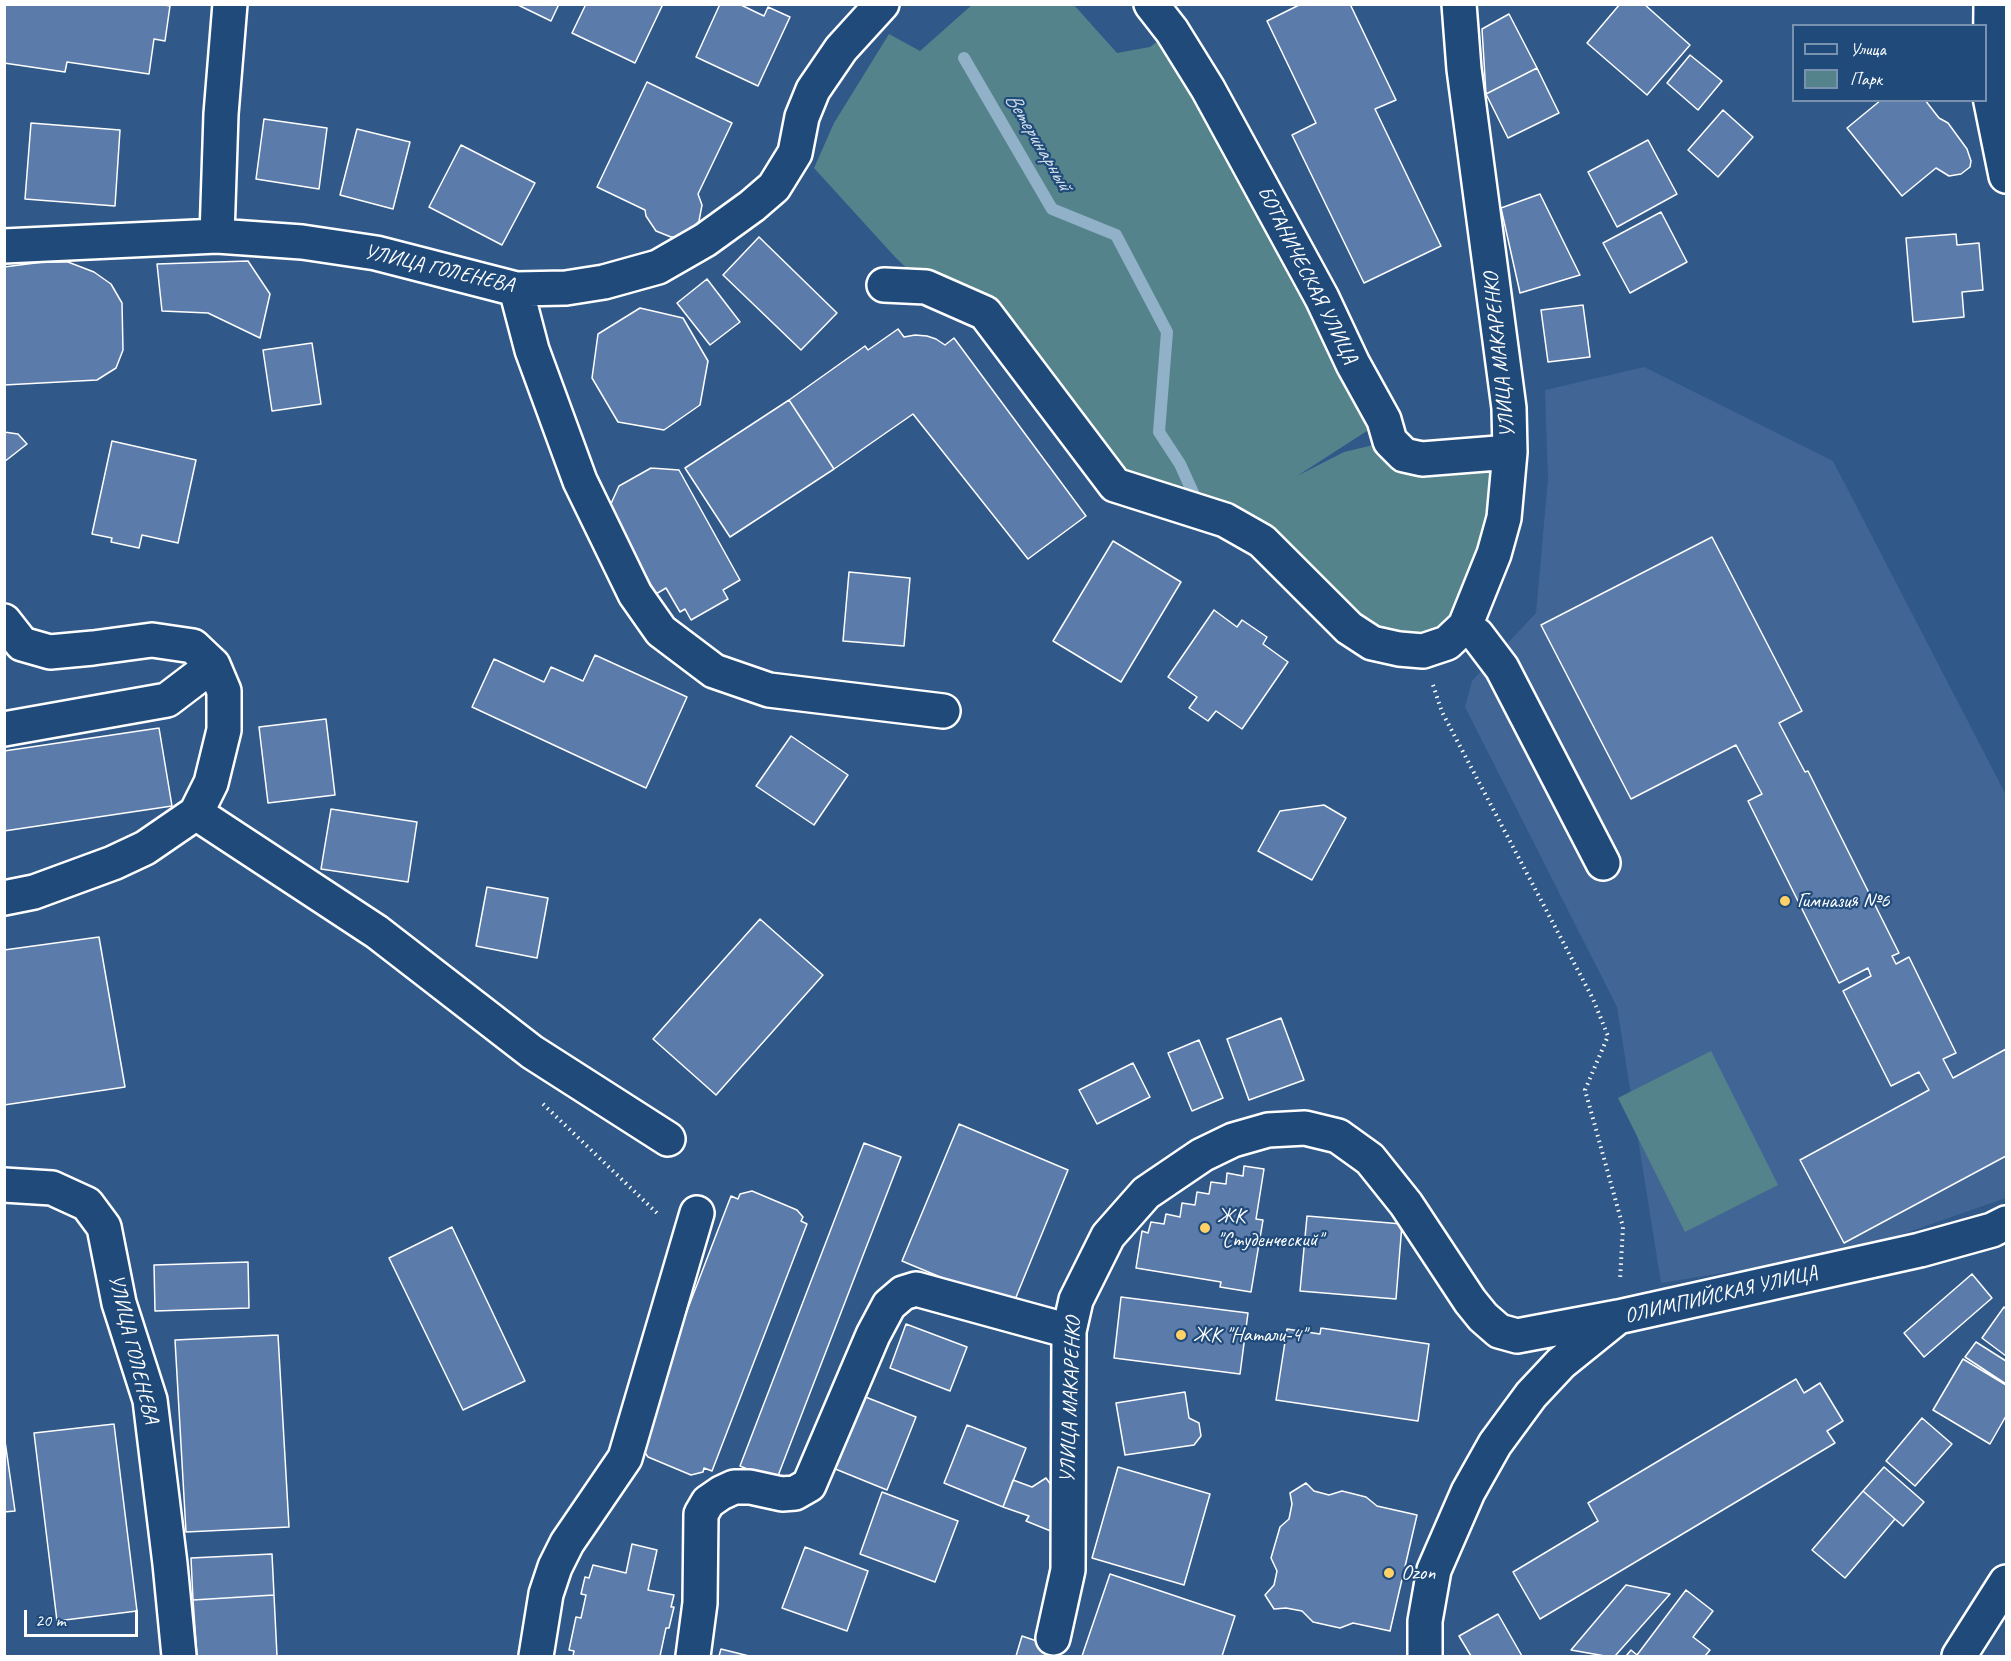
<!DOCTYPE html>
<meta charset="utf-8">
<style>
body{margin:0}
#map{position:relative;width:2011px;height:1661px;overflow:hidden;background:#305888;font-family:Caveat,sans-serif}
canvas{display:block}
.frame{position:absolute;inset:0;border:6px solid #fff;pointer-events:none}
.legend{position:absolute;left:1792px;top:24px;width:195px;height:78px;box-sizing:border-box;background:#1f4a7a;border:2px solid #7992af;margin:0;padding:8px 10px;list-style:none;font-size:18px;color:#fff}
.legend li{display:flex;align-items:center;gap:12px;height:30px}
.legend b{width:30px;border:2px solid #7992af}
.scale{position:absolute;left:24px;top:1610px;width:114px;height:27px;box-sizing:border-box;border:3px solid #fff;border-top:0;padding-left:8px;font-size:18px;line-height:21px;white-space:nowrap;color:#fff;-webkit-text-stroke:4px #1f4a7a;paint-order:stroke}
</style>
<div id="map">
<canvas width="2011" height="1661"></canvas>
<div class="frame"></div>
<ul class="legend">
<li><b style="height:8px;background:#1f4a7a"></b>Улица</li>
<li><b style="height:16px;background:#55838c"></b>Парк</li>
</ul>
<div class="scale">20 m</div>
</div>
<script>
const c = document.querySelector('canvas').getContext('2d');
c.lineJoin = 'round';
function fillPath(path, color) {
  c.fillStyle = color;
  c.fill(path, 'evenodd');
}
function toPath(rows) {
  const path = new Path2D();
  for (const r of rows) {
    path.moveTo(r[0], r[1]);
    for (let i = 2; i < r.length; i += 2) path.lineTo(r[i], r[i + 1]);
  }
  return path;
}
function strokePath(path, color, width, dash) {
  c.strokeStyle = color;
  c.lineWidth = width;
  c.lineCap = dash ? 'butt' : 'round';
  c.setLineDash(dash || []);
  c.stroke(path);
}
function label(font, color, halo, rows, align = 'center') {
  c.font = font + ' Caveat,sans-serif';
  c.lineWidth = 4.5;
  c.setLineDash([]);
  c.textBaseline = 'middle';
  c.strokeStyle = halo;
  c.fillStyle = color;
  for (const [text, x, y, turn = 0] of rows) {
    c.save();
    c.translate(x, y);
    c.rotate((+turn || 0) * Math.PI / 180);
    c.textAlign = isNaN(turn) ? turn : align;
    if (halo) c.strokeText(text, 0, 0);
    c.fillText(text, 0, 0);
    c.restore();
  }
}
fillPath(toPath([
 [1644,367,1833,461,2006,795,2006,1198,1851,1252,1661,1283,1617,1007,1465,707,1472,681,1536,613,1548,479,1545,390]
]), '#416594');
fillPath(toPath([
 [973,4,1074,5,1117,53,1150,47,1172,31,1384,420,1297,476,1344,452,1390,441,1510,452,1465,626,1399,649,1262,541,1115,485,985,313,926,287,895,257,814,168,834,123,889,34,920,51],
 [1711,1051,1778,1185,1685,1232,1618,1098]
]), '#55838c');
strokePath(toPath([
 [964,58,1052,209,1116,235,1167,332,1159,432,1180,464,1199,506]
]), '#90b1c8', 12);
const building = toPath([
 [5,4,160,4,170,6,165,41,154,39,149,74,67,62,65,72,4,63,5,4],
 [516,4,559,4,551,21,516,4],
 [586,4,663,4,635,63,572,33,586,4],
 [720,4,739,4,764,16,768,7,790,17,758,86,696,57,720,4],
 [1301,4,1350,4,1396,100,1375,109,1441,246,1364,283,1292,135,1316,123,1267,21,1301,4],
 [1620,4,1644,4,1690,45,1647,95,1587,43,1620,4],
 [1509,14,1537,68,1486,94,1482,29,1509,14],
 [1690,55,1722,81,1698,110,1667,83,1690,55],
 [1537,68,1559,113,1508,138,1486,94,1537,68],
 [647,82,732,123,698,194,702,205,699,221,692,230,682,236,671,237,656,231,646,216,645,210,597,187,647,82],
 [1881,100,1925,100,1939,118,1948,123,1967,149,1971,161,1970,167,1961,174,1949,176,1936,168,1902,196,1847,128,1881,100],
 [1723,110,1753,137,1718,177,1688,150,1723,110],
 [264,119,327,128,319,189,256,179,264,119],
 [31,123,120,130,115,206,25,199,31,123],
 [357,129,410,142,393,209,340,195,357,129],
 [1648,140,1677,194,1617,227,1588,172,1648,140],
 [461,145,535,183,502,245,429,207,461,145],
 [1540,194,1580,275,1520,293,1501,208,1540,194],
 [1661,212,1687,262,1630,293,1603,243,1661,212],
 [1956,234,1957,245,1979,243,1983,290,1962,292,1964,317,1913,322,1906,238,1956,234],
 [759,237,837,313,801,350,723,275,759,237],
 [248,261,270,294,260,338,208,313,162,311,157,264,248,261],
 [43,262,68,262,94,272,111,284,122,303,123,350,116,368,97,380,4,385,4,267,43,262],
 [707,279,740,322,710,345,677,303,707,279],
 [1583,305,1590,357,1548,362,1541,310,1583,305],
 [640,308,683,318,708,361,700,405,664,430,618,422,592,378,598,334,640,308],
 [898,329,904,337,915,335,927,336,936,339,945,345,954,338,1086,516,1028,559,913,414,834,469,789,400,865,346,868,350,898,329],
 [312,343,321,404,272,411,263,350,312,343],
 [789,400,834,469,730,537,685,468,789,400],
 [4,432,18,434,27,444,4,462,4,432],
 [112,441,196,460,178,543,142,535,139,548,111,542,112,538,92,534,112,441],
 [651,468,679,470,740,580,723,590,728,599,691,620,685,609,680,612,666,588,656,594,609,508,619,486,651,468],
 [1712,537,1802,711,1779,723,1805,772,1808,771,1899,953,1892,956,1896,964,1909,957,1956,1053,1943,1059,1953,1078,2006,1049,2006,1156,1844,1243,1800,1160,1929,1090,1919,1072,1891,1086,1843,991,1871,976,1868,968,1839,983,1748,801,1762,794,1736,745,1631,799,1541,625,1712,537],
 [1113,541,1181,582,1121,682,1053,641,1113,541],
 [849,572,910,578,904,646,843,641,849,572],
 [1214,610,1237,627,1242,620,1267,637,1263,644,1288,662,1242,729,1216,711,1208,721,1189,708,1197,697,1168,677,1214,610],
 [595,655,687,697,646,788,472,707,494,659,544,682,551,667,583,681,595,655],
 [326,719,335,795,268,803,259,727,326,719],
 [159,728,172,806,4,831,4,751,159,728],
 [791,736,848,775,814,825,756,786,791,736],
 [1324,805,1346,818,1312,880,1258,851,1280,811,1324,805],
 [331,809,417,822,408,882,321,869,331,809],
 [487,887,548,898,537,958,476,946,487,887],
 [760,919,823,975,716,1095,653,1039,760,919],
 [99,937,125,1087,4,1105,4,950,99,937],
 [1281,1018,1304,1080,1249,1100,1227,1039,1281,1018],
 [1199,1040,1223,1098,1192,1111,1168,1053,1199,1040],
 [1133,1063,1150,1097,1097,1124,1079,1090,1133,1063],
 [959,1124,1068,1170,1012,1307,902,1261,959,1124],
 [864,1143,901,1157,776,1481,740,1466,864,1143],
 [1244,1166,1264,1169,1256,1219,1263,1220,1251,1292,1220,1287,1221,1282,1136,1268,1142,1231,1148,1233,1151,1222,1164,1224,1166,1214,1180,1217,1182,1203,1195,1205,1197,1192,1209,1194,1211,1182,1226,1184,1227,1173,1243,1176,1244,1166],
 [752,1191,797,1210,803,1217,801,1221,807,1224,712,1471,704,1468,703,1472,691,1475,648,1457,637,1441,731,1196,738,1199,740,1194,752,1191],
 [1307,1216,1402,1224,1396,1299,1300,1291,1307,1216],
 [452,1227,525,1381,463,1410,389,1258,452,1227],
 [248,1262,249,1308,155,1311,154,1265,248,1262],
 [1972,1274,1992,1298,1924,1357,1904,1333,1972,1274],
 [1121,1297,1248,1313,1240,1374,1114,1358,1121,1297],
 [2004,1307,2006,1309,2006,1356,1982,1338,2004,1307],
 [906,1324,967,1347,950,1391,890,1368,906,1324],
 [1321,1328,1429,1344,1418,1421,1276,1400,1287,1329,1320,1334,1321,1328],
 [278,1335,289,1527,186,1532,175,1340,278,1335],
 [1976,1342,2006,1361,2006,1384,1965,1357,1976,1342],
 [1963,1359,2006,1385,2006,1416,1990,1444,1933,1410,1963,1359],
 [1796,1379,1804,1393,1820,1383,1843,1421,1827,1431,1835,1443,1540,1619,1513,1572,1598,1521,1588,1503,1796,1379],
 [1185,1392,1189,1418,1199,1423,1201,1436,1194,1445,1125,1455,1116,1403,1185,1392],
 [858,1394,916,1417,887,1490,828,1466,858,1394],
 [1922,1418,1952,1444,1915,1486,1886,1461,1922,1418],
 [114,1424,137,1611,57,1621,34,1433,114,1424],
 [967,1425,1026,1448,1003,1507,944,1483,967,1425],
 [4,1434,15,1511,4,1512,4,1434],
 [1118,1467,1210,1494,1184,1585,1092,1558,1118,1467],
 [1884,1467,1924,1502,1903,1526,1863,1491,1884,1467],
 [1046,1478,1062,1500,1058,1534,1026,1521,1029,1516,1003,1507,1013,1480,1032,1487,1046,1478],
 [1306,1483,1314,1491,1329,1495,1342,1491,1366,1497,1377,1506,1417,1515,1390,1631,1353,1623,1340,1628,1313,1622,1302,1611,1286,1608,1274,1609,1265,1595,1274,1585,1277,1571,1271,1558,1280,1527,1289,1519,1292,1504,1290,1493,1306,1483],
 [1863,1491,1895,1519,1845,1578,1812,1550,1863,1491],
 [882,1492,958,1521,935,1582,860,1554,882,1492],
 [632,1544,657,1550,648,1590,674,1595,671,1607,674,1607,669,1628,666,1628,660,1656,573,1656,574,1651,569,1650,576,1617,581,1618,586,1595,581,1594,585,1577,589,1578,593,1565,626,1573,632,1544],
 [805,1547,868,1571,847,1631,782,1608,805,1547],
 [272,1554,274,1595,193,1600,191,1558,272,1554],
 [1110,1574,1235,1616,1222,1656,1082,1656,1110,1574],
 [1626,1585,1670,1594,1615,1656,1605,1656,1571,1650,1626,1585],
 [1686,1590,1713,1611,1693,1637,1710,1650,1705,1656,1626,1656,1631,1650,1637,1655,1686,1590],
 [274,1595,277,1656,197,1656,193,1600,274,1595],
 [1498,1614,1522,1656,1471,1656,1459,1636,1498,1614],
 [1022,1636,1060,1649,1057,1656,1016,1656,1022,1636],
 [721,1649,749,1656,719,1656,721,1649]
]);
fillPath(building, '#5b7baa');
strokePath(building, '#fff', 1.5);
const minor = toPath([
 [1151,4,1172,31,1208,89,1322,298,1353,364,1384,420,1390,441,1404,455,1422,459,1510,452],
 [1991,4,1990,97,2006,176],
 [217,236,221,114,230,4],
 [4,246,217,236,302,242,376,253,516,289,566,288,604,282,658,267,705,240,752,206,774,187,795,153,802,117,813,90,841,49,882,4],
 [884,285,926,287,985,313,1115,485,1225,520,1262,541,1349,628,1372,643,1399,649,1423,651,1447,643,1465,626,1494,554,1504,518,1510,452,1509,408,1464,69,1459,4],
 [516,289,532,350,580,481,635,594,661,631,714,671,769,690,943,711],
 [4,621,22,644,50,652,93,648,152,640,193,646,213,665,224,691,224,730,211,783,196,813,145,848,113,863,34,892,4,898],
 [1465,626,1477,635,1502,668,1603,863],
 [4,729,167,700,213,665],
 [196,813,377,932,532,1052,668,1139],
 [4,1185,52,1188,87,1204,104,1227,119,1303,150,1400,170,1564,179,1656],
 [1053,1638,1068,1570,1069,1331,1076,1300,1108,1236,1146,1193,1202,1155,1233,1140,1268,1130,1305,1128,1338,1136,1370,1159,1406,1204,1470,1301,1483,1317,1499,1331,1517,1336,1618,1317],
 [536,1656,546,1594,555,1567,567,1543,625,1458,697,1213],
 [693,1656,700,1603,701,1514,708,1502,721,1493,734,1487,750,1487,782,1494,795,1493,809,1485,873,1335,889,1305,903,1293,916,1289,1069,1331],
 [1425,1656,1425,1621,1434,1570,1468,1492,1495,1444,1531,1395,1561,1363,1618,1317,1920,1250,1992,1230,2006,1223],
 [1959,1656,2006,1582]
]);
strokePath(minor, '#fff', 38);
strokePath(toPath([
 [1433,685,1442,712,1593,999,1608,1036,1585,1090,1623,1227,1620,1280],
 [543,1104,659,1215]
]), '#fff', 4, [1.5, 4.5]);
strokePath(minor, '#1f4a7a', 33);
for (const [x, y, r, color] of [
 [1785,901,6,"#ffd166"],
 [1205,1228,6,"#ffd166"],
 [1181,1335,6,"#ffd166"],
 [1389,1573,6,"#ffd166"]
]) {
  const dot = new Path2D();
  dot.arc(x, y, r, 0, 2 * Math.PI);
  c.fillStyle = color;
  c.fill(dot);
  strokePath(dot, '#1f4a7a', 2);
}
label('21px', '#fff', '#1f4a7a', [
 ["УЛИЦА ГОЛЕНЕВА",439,269,13],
 ["БОТАНИЧЕСКАЯ УЛИЦА",1307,275,63],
 ["УЛИЦА МАКАРЕНКО",1500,355,-96],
 ["ОЛИМПИЙСКАЯ УЛИЦА",1721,1295,-13],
 ["УЛИЦА ГОЛЕНЕВА",133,1349,76],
 ["УЛИЦА МАКАРЕНКО",1071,1400,-88]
]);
label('21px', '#fff', '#1f4a7a', [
 ["Гимназия №6",1797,901],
 ["ЖК",1217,1216],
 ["\"Студенческий\"",1217,1240],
 ["ЖК \"Натали-4\"",1193,1335],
 ["Ozon",1401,1573]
], 'left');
label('italic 22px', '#d1dee8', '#1f4a7a', [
 ["Ветеринарный",1038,142,59]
]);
</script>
